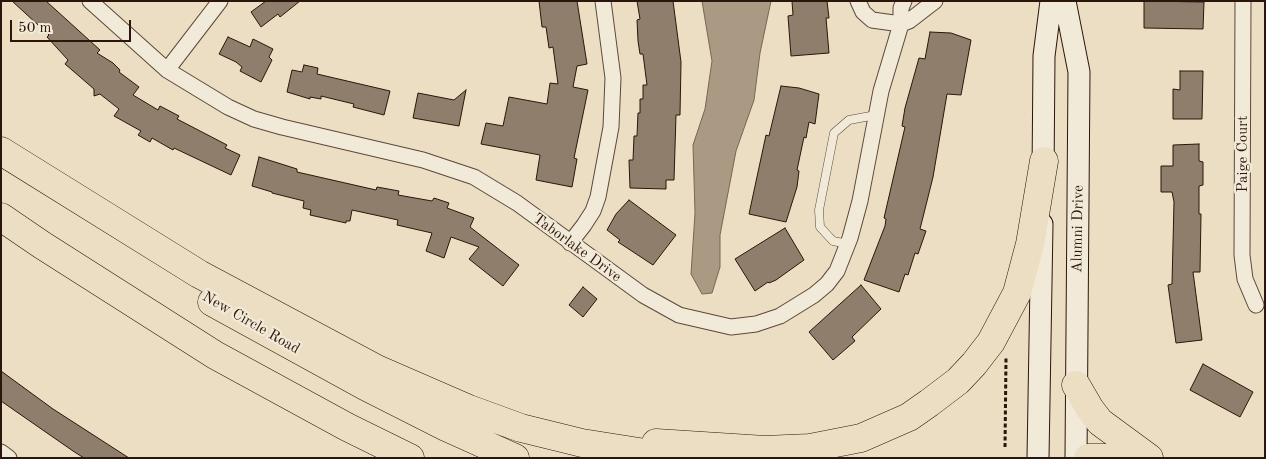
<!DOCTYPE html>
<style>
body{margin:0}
#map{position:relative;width:1266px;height:459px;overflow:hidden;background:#ebdec3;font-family:"Old Standard TT",serif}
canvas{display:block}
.frame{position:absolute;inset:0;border:2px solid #2c150b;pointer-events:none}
.scale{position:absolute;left:10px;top:20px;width:121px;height:22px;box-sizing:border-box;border:2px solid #2c150b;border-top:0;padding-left:6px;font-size:15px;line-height:18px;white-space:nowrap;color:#2c150b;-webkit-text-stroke:4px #f2ead8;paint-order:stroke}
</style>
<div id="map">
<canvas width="1266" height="459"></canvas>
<div class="frame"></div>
<div class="scale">50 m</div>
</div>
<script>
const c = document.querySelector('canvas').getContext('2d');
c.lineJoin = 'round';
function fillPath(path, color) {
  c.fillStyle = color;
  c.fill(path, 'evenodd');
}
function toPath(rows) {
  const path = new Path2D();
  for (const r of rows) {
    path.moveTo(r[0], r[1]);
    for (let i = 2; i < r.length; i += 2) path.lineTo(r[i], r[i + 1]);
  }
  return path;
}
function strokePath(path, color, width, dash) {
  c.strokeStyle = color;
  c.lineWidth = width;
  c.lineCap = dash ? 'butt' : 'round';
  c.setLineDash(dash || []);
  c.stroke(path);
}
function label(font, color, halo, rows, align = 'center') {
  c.font = font + ' "Old Standard TT",serif';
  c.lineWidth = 4.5;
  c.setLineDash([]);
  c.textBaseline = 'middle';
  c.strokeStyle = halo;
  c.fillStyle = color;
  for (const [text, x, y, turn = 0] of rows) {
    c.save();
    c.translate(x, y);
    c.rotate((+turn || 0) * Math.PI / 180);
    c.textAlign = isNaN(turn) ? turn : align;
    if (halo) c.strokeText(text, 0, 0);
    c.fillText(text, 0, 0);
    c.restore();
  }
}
const water = toPath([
 [702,1,771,1,760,53,754,100,736,151,720,235,720,267,712,293,702,294,691,274,695,213,693,145,705,109,712,61,702,1]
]);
fillPath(water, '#aa9a84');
strokePath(water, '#786554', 1);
const building = toPath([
 [12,1,46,1,100,50,97,53,113,63,120,70,119,72,139,87,133,95,158,110,160,106,179,116,177,119,227,145,225,148,240,155,231,175,174,148,173,150,152,138,150,142,138,135,141,131,114,116,119,109,100,94,94,96,94,89,65,64,68,60,47,37,49,35,12,1],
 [266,1,300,1,280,17,278,14,261,27,251,12,266,1],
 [539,1,577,1,587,64,577,66,573,87,588,90,574,158,577,159,572,187,536,180,540,155,481,144,486,123,503,126,509,97,547,104,550,83,558,84,553,47,549,48,546,27,542,27,539,1],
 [637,1,673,1,681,62,680,115,676,115,674,180,666,180,666,189,630,188,629,160,633,160,634,136,637,136,638,113,640,113,640,99,643,99,643,85,647,85,643,54,640,54,638,41,637,20,640,19,637,1],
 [792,1,827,1,829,18,826,18,829,53,791,56,788,16,793,15,792,1],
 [1144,1,1204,2,1203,29,1144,28,1144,1],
 [930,32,951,33,971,40,961,95,947,94,933,177,920,229,926,231,918,254,915,253,908,275,905,274,899,292,864,280,885,226,886,219,884,218,905,127,902,126,905,108,919,58,925,59,930,32],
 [228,37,250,47,253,39,273,49,269,57,272,60,261,82,240,71,242,67,236,62,219,54,228,37],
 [304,65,318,68,317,74,390,91,384,115,353,107,354,104,321,96,321,99,310,97,310,99,287,92,292,70,302,72,304,65],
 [1180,71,1203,71,1202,119,1173,119,1173,89,1180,90,1180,71],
 [781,86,799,88,819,94,815,124,809,122,806,138,804,137,797,170,799,171,797,187,786,222,749,214,766,135,769,136,781,86],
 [466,90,459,126,413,118,418,93,454,100,466,90],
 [1199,144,1199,161,1203,162,1203,185,1199,186,1199,214,1201,214,1200,272,1193,272,1202,340,1176,343,1168,285,1172,284,1174,202,1172,192,1161,192,1161,166,1173,166,1173,145,1199,144],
 [259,157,297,169,297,172,376,190,377,187,399,191,398,195,432,201,434,198,449,203,447,208,474,218,470,227,519,265,503,286,469,259,479,247,451,237,444,258,426,251,432,233,397,225,398,220,352,210,350,221,346,221,346,223,310,215,311,210,303,208,304,201,272,193,272,192,252,186,259,157],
 [629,200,676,235,653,265,618,242,620,240,607,230,616,214,629,200],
 [785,228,804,260,776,280,769,283,768,282,755,291,735,259,785,228],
 [861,285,881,309,852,337,855,341,833,360,809,332,861,285],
 [583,287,597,299,583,317,569,305,583,287],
 [1203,364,1253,392,1240,417,1190,390,1203,364],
 [1,371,53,409,129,458,84,458,73,451,1,401,1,371]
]);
fillPath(building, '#8f7e6b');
strokePath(building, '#2c150b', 1);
const service = toPath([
 [848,244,833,241,820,227,819,210,834,133,849,120,876,115]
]);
const minor = toPath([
 [90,1,167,70,228,107,254,119,282,127,423,160,474,177,517,203,643,295,679,315,731,327,756,324,780,316,814,295,827,284,837,271,850,238,860,201,881,91,901,24,901,8,904,1],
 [858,1,863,12,872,20,901,24,909,21,935,1],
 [1243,1,1242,255,1245,279,1256,305],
 [167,70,220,1],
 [570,243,584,225,593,211,598,197,611,127,613,78,603,1],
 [1,452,9,458]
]);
const secondary = toPath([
 [1065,1,1079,72,1076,458],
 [1043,176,1044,56,1051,1],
 [1038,458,1042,224]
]);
const motorway = toPath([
 [1,151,199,274,377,369,469,409,521,428,582,443,677,458],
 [1,217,42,245,215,355,347,427,410,458],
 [212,302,365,386,446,427,515,458],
 [1076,385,1090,409,1100,422,1149,458],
 [656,443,765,450,810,448,861,438,909,417,929,403,958,381,974,364,991,342,1017,293,1030,244,1044,161],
 [1088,458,1126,458]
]);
strokePath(service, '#5c4739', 9);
strokePath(minor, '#5c4739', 17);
strokePath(secondary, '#2c150b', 23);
strokePath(motorway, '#2c150b', 29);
strokePath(toPath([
 [1005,447,1006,358]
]), '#2c150b', 3, [4, 2.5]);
strokePath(service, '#f2ead8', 8);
strokePath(minor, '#f2ead8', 15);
strokePath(secondary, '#f2ead8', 21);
strokePath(motorway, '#ebdec3', 28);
label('15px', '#2c150b', '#f2ead8', [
 ["Paige Court",1243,154,-90],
 ["Alumni Drive",1078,229,-89],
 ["Taborlake Drive",577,248,36],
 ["New Circle Road",251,323,30]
]);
</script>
